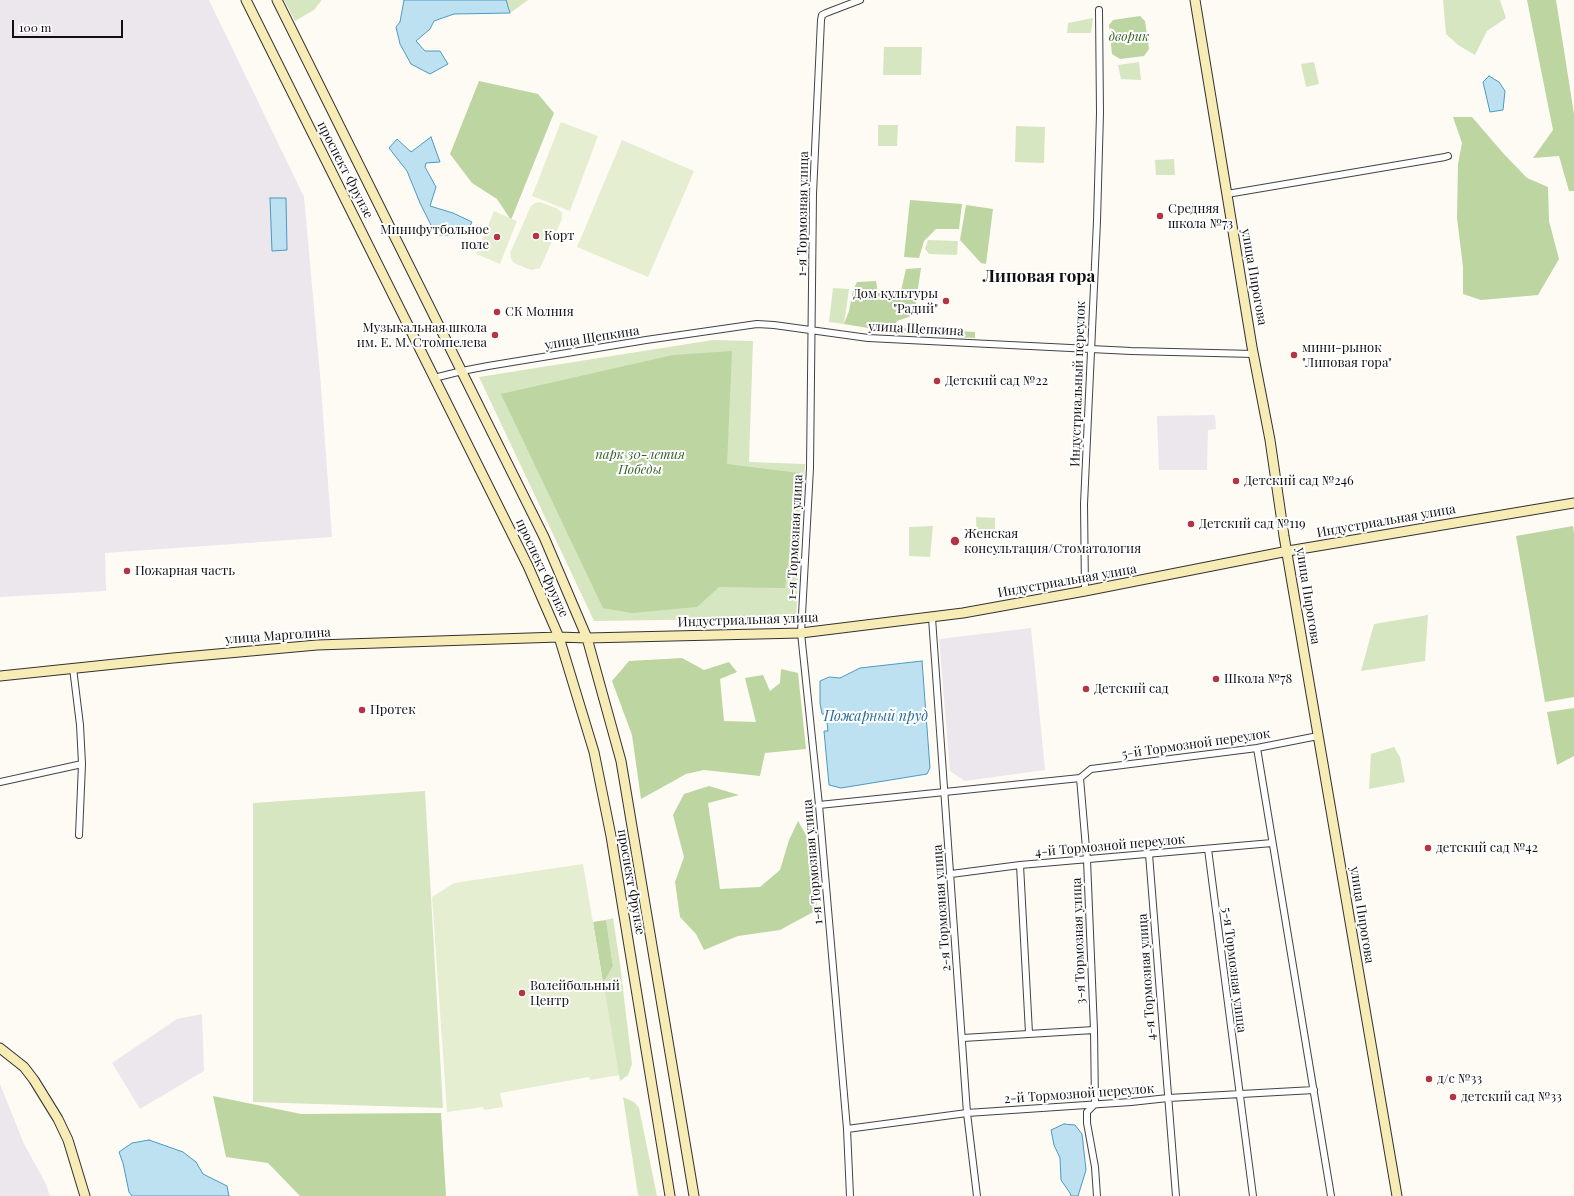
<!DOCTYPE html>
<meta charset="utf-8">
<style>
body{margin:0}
#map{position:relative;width:1574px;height:1196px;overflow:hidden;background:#fefbf4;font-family:"Playfair Display",serif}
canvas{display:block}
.scale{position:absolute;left:12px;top:20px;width:111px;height:18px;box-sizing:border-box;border:2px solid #101010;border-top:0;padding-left:5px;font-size:12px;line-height:14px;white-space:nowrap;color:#101010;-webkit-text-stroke:3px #fff;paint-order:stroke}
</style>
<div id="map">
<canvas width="1574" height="1196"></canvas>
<div class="scale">100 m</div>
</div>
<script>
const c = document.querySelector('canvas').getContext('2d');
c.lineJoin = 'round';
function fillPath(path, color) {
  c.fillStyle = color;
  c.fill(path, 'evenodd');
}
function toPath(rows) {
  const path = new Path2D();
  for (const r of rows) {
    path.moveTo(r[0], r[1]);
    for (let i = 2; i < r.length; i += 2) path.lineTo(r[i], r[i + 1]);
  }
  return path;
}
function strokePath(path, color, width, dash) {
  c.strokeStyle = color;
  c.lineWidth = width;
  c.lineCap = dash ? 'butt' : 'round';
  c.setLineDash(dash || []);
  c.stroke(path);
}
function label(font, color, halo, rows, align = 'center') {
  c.font = font + ' "Playfair Display",serif';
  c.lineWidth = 4;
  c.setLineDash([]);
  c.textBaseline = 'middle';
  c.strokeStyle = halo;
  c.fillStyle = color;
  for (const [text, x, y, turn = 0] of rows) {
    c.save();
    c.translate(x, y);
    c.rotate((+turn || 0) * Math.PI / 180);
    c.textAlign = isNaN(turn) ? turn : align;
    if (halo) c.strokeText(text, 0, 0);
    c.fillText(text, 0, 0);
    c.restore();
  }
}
fillPath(toPath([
 [0,0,209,0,304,197,320,374,332,537,105,553,106,591,0,597],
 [1215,415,1216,429,1208,430,1207,470,1159,470,1157,416],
 [1031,628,1045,770,965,781,950,771,939,639],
 [202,1014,204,1071,140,1109,112,1063,177,1019],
 [0,1084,24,1144,46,1184,50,1196,0,1196]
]), '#ece6ed');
fillPath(toPath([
 [284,0,321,0,321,1,314,10,295,21],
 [506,0,528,0,510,13],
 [1443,0,1500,0,1506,18,1487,31,1475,55,1458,45,1446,34],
 [1093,18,1091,33,1067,33,1068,23],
 [884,47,922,47,921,75,883,75],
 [1139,62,1141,80,1121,79,1118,65],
 [1314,62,1319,84,1306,87,1301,64],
 [878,125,898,125,897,146,878,146],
 [1016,126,1045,127,1044,163,1015,162],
 [1174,159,1175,175,1156,175,1155,160],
 [928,240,958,241,957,255,929,254,925,249],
 [833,288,849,289,844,324,829,322],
 [713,340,753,341,749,462,805,464,796,618,594,621,479,377],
 [976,517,995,518,995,538,977,538],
 [933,526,930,557,909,556,909,527],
 [1428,615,1425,661,1361,671,1374,624],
 [1394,747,1400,757,1405,782,1369,789,1371,754],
 [425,791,443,1108,253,1102,253,803],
 [613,918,620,964,632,1064,628,1075,620,1081,619,1075,613,1076,606,1003,603,983,613,966,606,920],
 [623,1097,634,1102,639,1108,657,1196,640,1196,638,1195]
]), '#d6e6c0');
fillPath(toPath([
 [1527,0,1556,0,1574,114,1574,191,1569,191,1559,156,1533,158,1553,130],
 [1140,16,1145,21,1149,49,1144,56,1120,59,1112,54,1109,25,1113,20],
 [479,81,538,94,554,113,511,220,497,199,472,183,450,154],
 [1453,117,1472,117,1503,153,1527,178,1548,187,1549,221,1559,259,1538,295,1481,300,1463,294,1463,267,1457,218,1458,164,1462,143],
 [910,200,962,204,959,229,936,229,924,241,919,258,904,257],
 [966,205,993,209,986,264,981,263,960,240],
 [921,268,914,315,897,321,892,332,844,324,849,311,853,290,857,282,876,281,878,293,900,295,906,269],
 [899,328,975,332,975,338,899,334],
 [732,351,727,464,799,473,785,588,719,587,697,607,632,613,603,608,501,394,673,355],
 [1573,526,1574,533,1574,697,1545,702,1516,536],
 [682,658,704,670,729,662,737,672,720,679,724,721,756,722,745,678,763,675,770,691,780,683,781,669,798,673,806,749,765,753,760,776,704,770,686,774,641,799,632,735,612,681,629,661],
 [1574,708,1574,756,1557,765,1547,712],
 [709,786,739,795,708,803,720,889,760,887,780,870,789,840,798,821,813,847,817,910,780,930,738,936,704,950,696,934,680,917,675,882,684,857,673,815,684,794],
 [606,920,613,966,603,983,593,922],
 [213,1096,301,1114,441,1113,446,1196,300,1196,268,1163,226,1157]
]), '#bcd5a1');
fillPath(toPath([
 [561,122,598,136,570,211,532,196],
 [622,140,694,171,648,277,577,247],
 [540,202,558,209,562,213,562,219,540,268,531,270,514,263,511,259,510,253,531,206,535,203],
 [494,211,517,221,500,264,476,254],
 [583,864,619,1075,590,1080,589,1077,500,1093,503,1107,484,1110,483,1107,447,1112,432,897,454,883]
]), '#e6eed1');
const water = toPath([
 [404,0,506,0,510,13,454,14,434,21,430,29,416,41,425,51,440,51,448,64,430,74,411,64,400,44,396,27,400,22,404,0],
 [1489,76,1499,82,1505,91,1503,110,1490,112,1483,82,1489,76],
 [431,137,440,162,426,163,425,167,436,187,430,206,453,213,472,222,465,235,436,235,420,203,407,171,389,148,397,139,411,152,431,137],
 [270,198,286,198,287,250,272,251,270,198],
 [922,661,930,768,927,774,841,788,829,785,824,731,828,731,826,714,822,714,820,703,820,681,829,677,840,678,860,668,922,661],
 [1064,1124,1075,1125,1082,1134,1086,1170,1078,1196,1071,1196,1070,1193,1061,1180,1060,1158,1054,1145,1051,1130,1064,1124],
 [149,1140,183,1152,196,1162,203,1174,227,1186,229,1196,132,1196,129,1192,123,1163,119,1152,132,1143,149,1140]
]);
fillPath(water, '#bde1f1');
strokePath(water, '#4b9ac1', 1);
const street = toPath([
 [1227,194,1445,157,1448,156],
 [434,378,462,371,488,366,646,340,757,324,774,325,868,338,1131,351,1254,354],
 [1085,591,1084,504,1097,221,1100,113,1099,10],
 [932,618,967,1113,977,1196],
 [73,668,80,725,82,764,79,835],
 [1257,748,1331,1196],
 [1080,778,1087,860,1094,1030,1095,1104,1087,1112,1087,1123,1095,1167,1097,1196],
 [1080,778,1091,769,1257,748,1318,736],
 [0,782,82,764],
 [819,805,1080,778],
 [1208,849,1253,1196],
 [1149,854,1176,1196],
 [1020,865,1029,1033],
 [951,874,1020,865,1272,843],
 [963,1038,1094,1030],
 [847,1129,967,1113,1131,1102,1168,1098,1314,1090],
 [850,1196,847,1129,819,805,801,633,810,468,813,194,821,20,822,15,826,13,860,0]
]);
const secondary = toPath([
 [246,0,528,566,559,637,594,752,611,836,670,1196],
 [277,0,544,537,587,638,621,761,694,1196],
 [1195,0,1252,347,1270,440,1284,536,1397,1196],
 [0,676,173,658,317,645,559,637,587,638,801,633,963,613,1085,591,1288,551,1574,503],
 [0,1048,24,1067,34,1080,58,1119,68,1140,85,1196]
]);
strokePath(street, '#434343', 8);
strokePath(secondary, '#323232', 11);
strokePath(street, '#fff', 6);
strokePath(secondary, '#f7ebb6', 9);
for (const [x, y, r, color] of [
 [1160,216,4,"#b33543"],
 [536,236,4,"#b33543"],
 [497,237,4,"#b33543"],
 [946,301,4,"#b33543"],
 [497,312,4,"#b33543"],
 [495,335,4,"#b33543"],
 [1294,355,4,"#b33543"],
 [937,381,4,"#b33543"],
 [1236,481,4,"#b33543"],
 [1191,524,4,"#b33543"],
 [955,541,5,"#b33543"],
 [127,571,4,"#b33543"],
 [1216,679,4,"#b33543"],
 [1086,689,4,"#b33543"],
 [362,710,4,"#b33543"],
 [1428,848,4,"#b33543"],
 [522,993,4,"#b33543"],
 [1429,1079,4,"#b33543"],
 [1453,1097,4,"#b33543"]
]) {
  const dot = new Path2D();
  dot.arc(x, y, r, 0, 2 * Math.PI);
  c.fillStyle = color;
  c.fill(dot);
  strokePath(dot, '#fff', 1.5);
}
label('italic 13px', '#366226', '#fff', [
 ["дворик",1129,37],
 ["парк 30-летия",640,455],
 ["Победы",640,470]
]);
label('13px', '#101010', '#fff', [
 ["проспект Фрунзе",345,170,63],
 ["1-я Тормозная улица",803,214,-89],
 ["улица Пирогова",1254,277,80],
 ["улица Щепкина",916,329,3],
 ["улица Щепкина",592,338,-9],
 ["Индустриальный переулок",1078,384,-88],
 ["Индустриальная улица",1386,521,-10],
 ["1-я Тормозная улица",795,537,-87],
 ["проспект Фрунзе",542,568,65],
 ["Индустриальная улица",1067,581,-10],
 ["улица Пирогова",1308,596,81],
 ["Индустриальная улица",748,620,-2],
 ["улица Марголина",278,636,-4],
 ["5-й Тормозной переулок",1196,744,-8],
 ["4-й Тормозной переулок",1110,846,-5],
 ["1-я Тормозная улица",813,862,-95],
 ["проспект Фрунзе",631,882,80],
 ["2-я Тормозная улица",942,908,-94],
 ["улица Пирогова",1362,915,81],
 ["3-я Тормозная улица",1079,941,-92],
 ["5-я Тормозная улица",1234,970,83],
 ["4-я Тормозная улица",1147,977,-94],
 ["2-й Тормозной переулок",1079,1094,-4]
]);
label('13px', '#101010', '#fff', [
 ["Средняя",1168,209],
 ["школа №73",1168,224],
 ["Минифутбольное",489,230,"right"],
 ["поле",489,245,"right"],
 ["Корт",544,236],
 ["Дом культуры",938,294,"right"],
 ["\"Радий\"",938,309,"right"],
 ["СК Молния",505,312],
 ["Музыкальная школа",487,328,"right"],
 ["им. Е. М. Стомпелева",487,343,"right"],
 ["мини-рынок",1302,348],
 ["\"Липовая гора\"",1302,363],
 ["Детский сад №22",945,381],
 ["Детский сад №246",1244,481],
 ["Детский сад №119",1199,524],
 ["Женская",964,534],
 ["консультация/Стоматология",964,549],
 ["Пожарная часть",135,571],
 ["Школа №78",1224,679],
 ["Детский сад",1094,689],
 ["Протек",370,710],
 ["детский сад №42",1436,848],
 ["Волейбольный",530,986],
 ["Центр",530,1001],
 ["д/с №33",1437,1079],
 ["детский сад №33",1461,1097]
], 'left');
label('italic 14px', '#246c96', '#fff', [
 ["Пожарный пруд",876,717]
]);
label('bold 17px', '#101010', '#fff', [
 ["Липовая гора",1039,277]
]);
</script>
